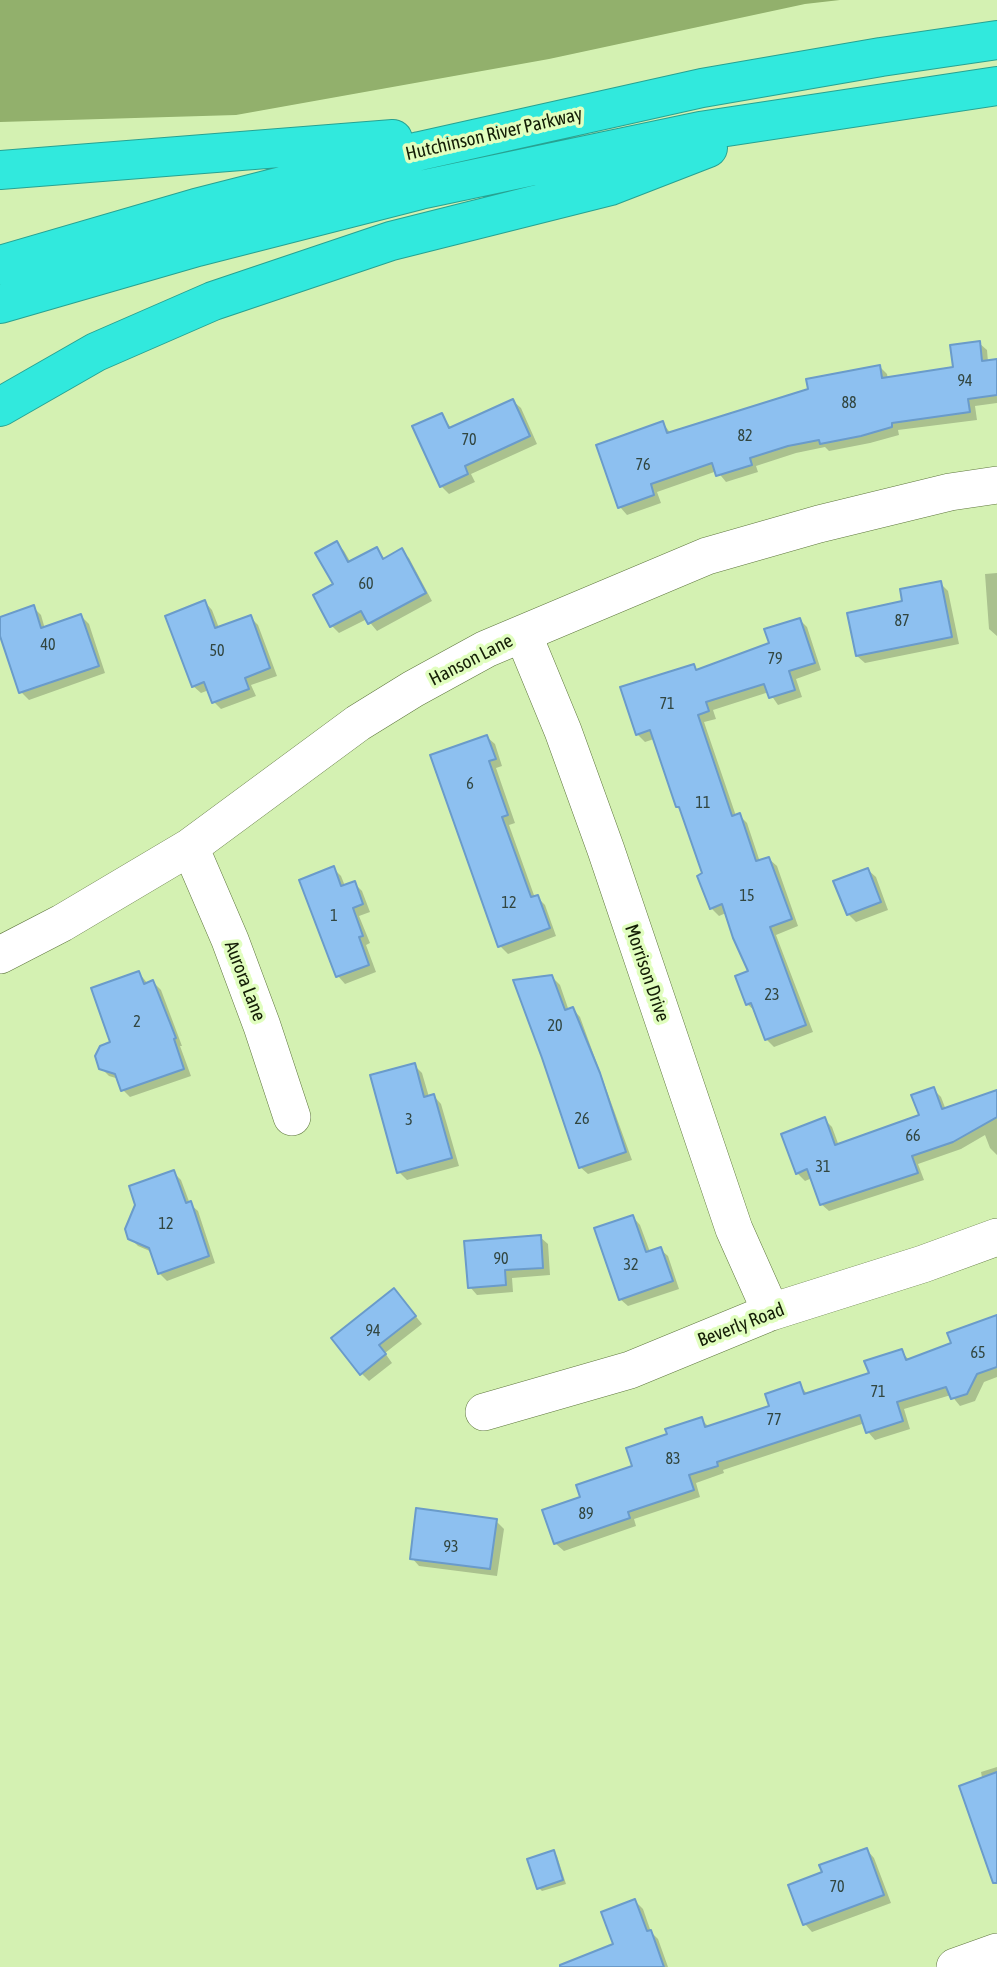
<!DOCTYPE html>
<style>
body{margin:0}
canvas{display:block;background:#d4f1b2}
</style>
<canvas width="997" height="1967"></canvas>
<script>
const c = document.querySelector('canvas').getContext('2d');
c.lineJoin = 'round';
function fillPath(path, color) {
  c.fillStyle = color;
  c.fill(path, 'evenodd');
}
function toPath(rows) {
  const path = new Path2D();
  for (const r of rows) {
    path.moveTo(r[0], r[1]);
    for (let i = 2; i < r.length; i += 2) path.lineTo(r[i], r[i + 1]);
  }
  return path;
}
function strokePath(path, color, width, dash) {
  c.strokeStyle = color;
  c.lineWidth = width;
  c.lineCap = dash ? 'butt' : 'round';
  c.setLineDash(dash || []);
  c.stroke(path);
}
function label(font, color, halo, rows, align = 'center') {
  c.font = font + ' "Asap Condensed",sans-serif';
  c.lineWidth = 7;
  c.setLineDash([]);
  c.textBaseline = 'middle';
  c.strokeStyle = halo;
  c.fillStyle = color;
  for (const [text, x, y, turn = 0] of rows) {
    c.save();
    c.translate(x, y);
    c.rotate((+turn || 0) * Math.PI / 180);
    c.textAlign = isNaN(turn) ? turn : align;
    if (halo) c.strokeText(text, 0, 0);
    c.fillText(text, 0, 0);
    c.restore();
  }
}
fillPath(toPath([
 [0,0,840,0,805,4,549,59,236,115,0,122]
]), '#92b06c');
fillPath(toPath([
 [979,343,987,350,988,362,997,360,997,403,975,406,977,420,898,430,899,435,870,443,829,451,825,447,796,453,756,466,758,472,726,482,717,471,657,492,661,503,627,515,620,507,663,423,671,434,879,366,887,374,888,379,955,368],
 [513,401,521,408,537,444,471,474,475,482,449,494,441,486,441,415,452,429],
 [337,543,344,551,351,563,376,549,385,559,401,551,409,558,432,601,377,631,367,619,339,633,332,626],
 [997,573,997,636,989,629,985,574],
 [940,583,948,591,959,644,865,663,857,656,905,603],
 [205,602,212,610,219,628,250,617,258,625,277,676,251,685,256,696,221,709,214,702,209,690,201,693,193,686],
 [33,607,41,615,45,629,81,616,89,624,105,673,29,700,21,692,0,630,0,619],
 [800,620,807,627,821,670,796,679,802,697,778,705,769,692,713,710,716,719,704,722,736,816,739,815,747,823,760,862,769,859,777,866,798,926,776,935,813,1032,774,1047,766,1039,755,1011,747,1004,751,972,726,913,719,916,711,908,704,874,683,812,677,807,654,739,645,742,637,734,694,666,698,671,771,644],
 [487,737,495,744,502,766,496,768,515,823,509,825,535,898,537,897,545,905,556,936,508,954,500,946,433,756],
 [333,868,341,876,345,886,354,883,362,891,370,912,359,916,370,943,366,945,376,972,345,984,338,976],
 [868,870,876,877,888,910,856,922,848,914],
 [139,973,148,984,153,982,161,990,182,1046,180,1046,191,1076,130,1097,123,1090,119,1079,109,1076,101,1068],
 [552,977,560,985,569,1011,573,1009,580,1017,632,1160,588,1174,580,1167],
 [414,1065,422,1073,429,1097,434,1096,441,1104,459,1166,407,1180,399,1172],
 [933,1089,941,1097,946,1110,997,1092,997,1155,990,1148,985,1135,961,1149,918,1164,924,1180,829,1211,821,1204,812,1178,805,1181,797,1173,824,1119,832,1127,839,1146,921,1116],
 [173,1172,181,1180,190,1204,198,1211,215,1263,167,1281,159,1273,152,1252,138,1246,130,1238],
 [633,1217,640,1225,650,1252,660,1249,668,1256,679,1289,628,1306,620,1299],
 [540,1237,548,1244,550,1275,512,1278,513,1292,477,1295,470,1287],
 [401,1298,422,1324,385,1353,392,1363,369,1381,361,1373],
 [997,1317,997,1377,984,1382,975,1401,960,1406,951,1395,904,1409,910,1429,875,1440,868,1432,865,1423,723,1470,724,1473,696,1483,700,1497,634,1519,636,1526,564,1551,556,1544,545,1511,582,1498,634,1468,669,1435,701,1419,710,1428,772,1408,799,1384,808,1395,871,1374,901,1351,910,1361,953,1344],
 [496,1521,504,1529,497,1576,419,1566,412,1558],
 [997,1767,997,1863,981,1772],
 [867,1850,874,1858,891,1903,812,1932,805,1924,824,1873],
 [553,1852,557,1856,566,1884,542,1891,539,1888],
 [635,1901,643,1909,651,1932,658,1939,668,1967,600,1967,616,1945]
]), '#0003');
const building = toPath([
 [980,341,982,361,997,359,997,395,968,399,970,412,892,423,892,427,861,436,820,444,819,440,788,446,750,458,752,465,716,476,712,463,651,484,654,495,618,508,596,445,663,421,667,433,808,389,806,379,880,365,882,378,953,367,950,345,980,341],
 [513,399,530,436,465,466,468,474,440,487,412,426,442,413,449,428,513,399],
 [337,541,348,562,377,547,383,559,402,548,426,593,368,624,361,611,330,627,313,595,333,584,315,553,337,541],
 [941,581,952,637,856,656,847,613,902,601,900,589,941,581],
 [205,600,215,628,251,615,270,668,245,678,249,689,212,703,204,682,192,687,165,616,205,600],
 [34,605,41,628,81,614,99,666,19,693,0,636,0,617,34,605],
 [800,618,815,663,789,671,795,690,769,698,764,684,706,702,709,711,698,715,732,816,740,813,756,861,769,857,792,919,770,927,806,1025,765,1040,751,1003,746,1005,735,976,748,971,733,938,722,904,710,909,697,876,702,873,679,807,676,807,650,730,636,735,620,687,694,664,696,670,769,643,764,629,800,618],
 [487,735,496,759,489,761,508,815,502,817,531,897,538,895,550,928,498,947,430,755,487,735],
 [334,866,341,886,355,881,363,904,353,908,363,936,359,937,369,965,336,977,299,880,334,866],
 [868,868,881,902,847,915,833,881,868,868],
 [139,971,144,984,153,980,176,1038,174,1039,184,1069,121,1091,115,1074,99,1069,95,1056,100,1046,110,1042,91,988,139,971],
 [552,975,565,1010,573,1007,600,1073,626,1152,579,1168,542,1058,513,980,552,975],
 [415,1063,424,1097,434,1094,452,1158,397,1173,370,1075,415,1063],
 [934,1087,942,1109,997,1090,997,1117,953,1142,912,1156,918,1173,820,1205,807,1169,796,1174,781,1134,825,1117,835,1145,919,1115,911,1095,934,1087],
 [174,1170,186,1203,191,1201,209,1256,158,1274,149,1248,128,1239,125,1229,135,1205,129,1186,174,1170],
 [633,1215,646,1252,661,1247,673,1281,619,1300,594,1228,633,1215],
 [541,1235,543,1268,505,1270,506,1285,468,1288,464,1241,541,1235],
 [394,1288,416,1316,379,1345,386,1354,360,1375,331,1338,394,1288],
 [997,1315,997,1367,977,1374,967,1394,951,1399,946,1387,897,1402,903,1421,866,1433,860,1415,717,1462,718,1466,689,1475,694,1490,628,1512,630,1518,554,1544,542,1510,580,1497,576,1485,632,1466,626,1448,667,1434,665,1429,702,1417,705,1427,769,1406,765,1394,800,1382,804,1394,869,1373,864,1361,902,1349,906,1360,951,1343,947,1333,997,1315],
 [416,1508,497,1519,490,1569,410,1559,416,1508],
 [997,1772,997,1883,993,1883,959,1786,997,1772],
 [867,1848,884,1895,803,1925,788,1885,822,1872,819,1865,867,1848],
 [554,1850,563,1880,537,1889,527,1859,554,1850],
 [635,1899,647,1931,651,1930,664,1967,560,1967,560,1965,613,1944,601,1912,635,1899]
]);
fillPath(building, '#8dc0f0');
strokePath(building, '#6a9bca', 2);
const minor = toPath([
 [523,634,563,731,606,850,734,1229,771,1312],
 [190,847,230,940,262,1026,292,1117],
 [0,955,62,923,190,847,358,723,413,689,486,649,707,556,819,524,950,492,997,485],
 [484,1412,630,1370,771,1312,923,1264,997,1237],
 [955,1967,997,1952]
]);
const highway = toPath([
 [0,170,393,139],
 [0,265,196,208,420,151,702,88,881,57,997,40],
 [0,304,197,247,420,190,700,131,997,86],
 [0,407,96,352,213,301,391,241,610,186,708,148]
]);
strokePath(minor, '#5f773e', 38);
strokePath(highway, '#27a292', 40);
strokePath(minor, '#fff', 37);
strokePath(highway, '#31e9dd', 38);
label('16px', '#324640', null, [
 ["94",965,381],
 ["88",849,403],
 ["82",745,436],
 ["70",469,440],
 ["76",643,465],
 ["60",366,584],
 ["87",902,621],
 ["40",48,645],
 ["50",217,651],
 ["79",775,659],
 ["71",667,704],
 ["6",470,784],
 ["11",703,803],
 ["15",747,896],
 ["12",509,903],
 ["1",334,916],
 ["23",772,995],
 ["2",137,1022],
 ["20",555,1026],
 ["26",582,1119],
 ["3",409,1120],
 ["66",913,1136],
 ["31",823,1167],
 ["12",166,1224],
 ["90",501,1259],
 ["32",631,1265],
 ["94",373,1331],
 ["65",978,1353],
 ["71",878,1392],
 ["77",774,1420],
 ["83",673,1459],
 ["89",586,1514],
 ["93",451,1547],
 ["70",837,1887]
]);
label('19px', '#141e06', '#e1febf', [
 ["Hutchinson River Parkway",494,134,-13],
 ["Hanson Lane",471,660,-27],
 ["Morrison Drive",647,973,71],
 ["Aurora Lane",245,981,69],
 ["Beverly Road",741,1325,-21]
]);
</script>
